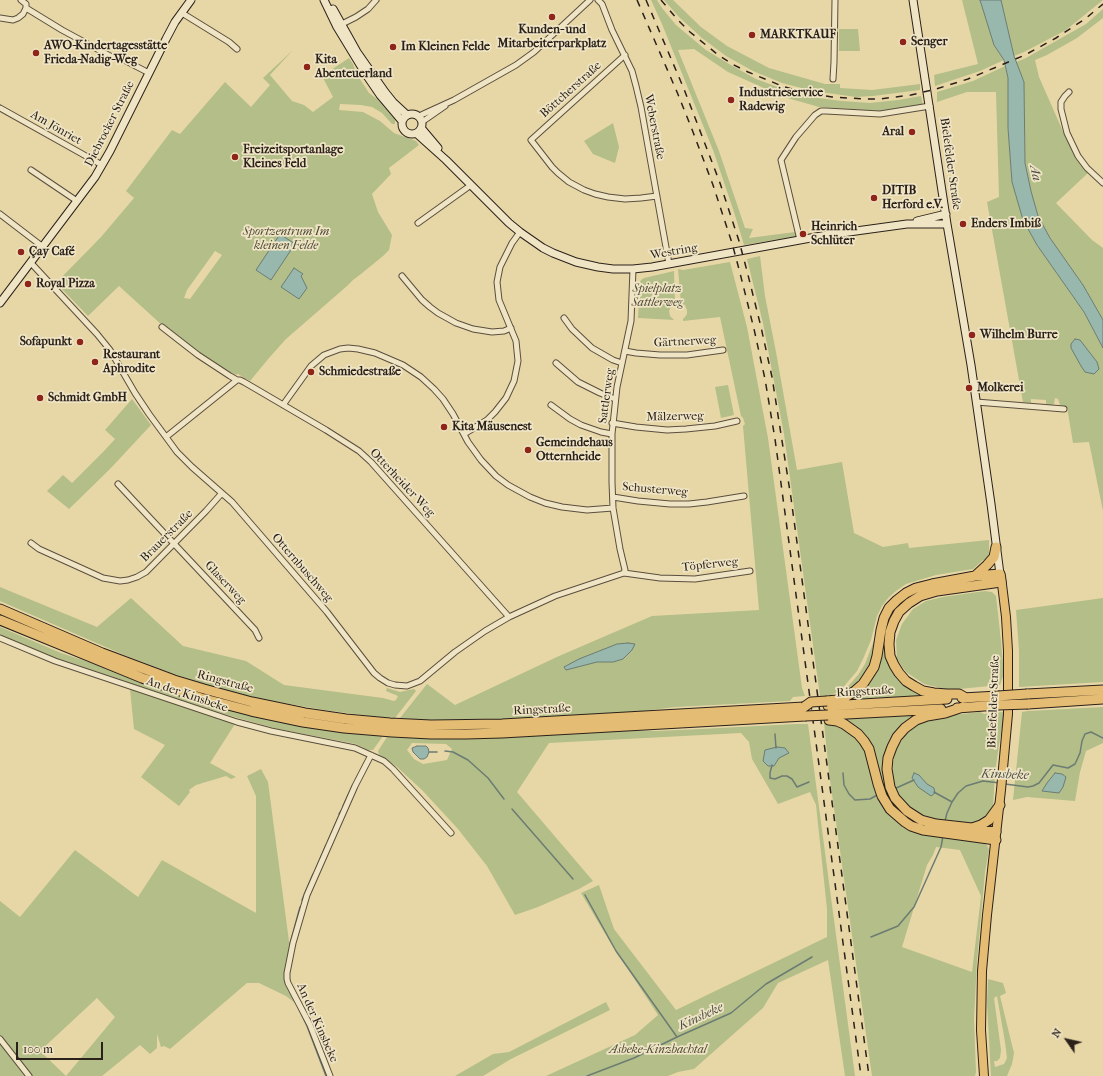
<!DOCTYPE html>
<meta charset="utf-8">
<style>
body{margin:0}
#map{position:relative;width:1103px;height:1076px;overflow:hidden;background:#e7d7a6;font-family:"IM FELL French Canon",serif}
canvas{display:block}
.north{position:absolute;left:1047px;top:1020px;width:40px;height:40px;-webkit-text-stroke:3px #efe5c5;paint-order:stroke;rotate:304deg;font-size:11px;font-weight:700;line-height:16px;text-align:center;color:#2b211b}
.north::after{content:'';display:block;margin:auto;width:14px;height:18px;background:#2b211b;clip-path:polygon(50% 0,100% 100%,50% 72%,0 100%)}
.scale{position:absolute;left:16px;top:1042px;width:87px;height:18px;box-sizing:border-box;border:2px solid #2b211b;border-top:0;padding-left:5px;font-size:12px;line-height:14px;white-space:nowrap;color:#2b211b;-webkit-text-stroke:3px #efe5c5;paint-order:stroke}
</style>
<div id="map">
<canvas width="1103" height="1076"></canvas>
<div class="north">N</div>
<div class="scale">100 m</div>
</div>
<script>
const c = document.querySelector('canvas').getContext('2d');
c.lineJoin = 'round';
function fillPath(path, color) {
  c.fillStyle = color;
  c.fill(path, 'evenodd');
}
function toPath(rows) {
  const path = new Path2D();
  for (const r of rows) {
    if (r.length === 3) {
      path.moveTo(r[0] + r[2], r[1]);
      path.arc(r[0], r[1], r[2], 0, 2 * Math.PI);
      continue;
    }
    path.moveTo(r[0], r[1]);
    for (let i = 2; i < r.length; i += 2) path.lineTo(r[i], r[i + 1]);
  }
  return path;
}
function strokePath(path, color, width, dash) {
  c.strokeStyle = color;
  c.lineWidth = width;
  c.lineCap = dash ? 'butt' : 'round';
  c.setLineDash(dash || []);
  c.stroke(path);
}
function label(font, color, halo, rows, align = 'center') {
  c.font = font + ' "IM FELL French Canon",serif';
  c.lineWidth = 3.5;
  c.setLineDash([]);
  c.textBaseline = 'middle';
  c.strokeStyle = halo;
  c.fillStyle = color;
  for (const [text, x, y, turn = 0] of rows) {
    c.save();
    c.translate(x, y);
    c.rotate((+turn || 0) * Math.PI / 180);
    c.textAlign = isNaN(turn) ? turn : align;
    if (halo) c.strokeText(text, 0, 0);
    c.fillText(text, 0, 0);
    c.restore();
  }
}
fillPath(toPath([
 [651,0,657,0,662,8,676,25,706,50,729,64,756,79,786,90,818,98,842,101,870,103,898,100,921,96,923,105,882,111,819,107,784,97,728,72,694,49,678,50,719,151,745,228,753,229,749,238,803,231,804,235,744,245,734,212,713,150,662,24],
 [664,0,673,0,701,27,727,46,769,68,825,84,840,84,840,88,872,90,920,84,920,90,873,96,856,97,813,91,782,83,753,71,726,56,702,38,679,17],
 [962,0,980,0,994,45,1004,60,980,71,935,86,934,75,978,64],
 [1001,0,1103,0,1066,30,1024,52,1014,56],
 [1103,9,1103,18,1077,38,1047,55,1035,60,1039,77,1065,136,1075,156,1088,173,1056,203,1092,240,1103,248,1103,320,1083,285,1050,238,1038,216,1031,191,1025,163,1024,83,1016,62,1026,58,1086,24],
 [839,29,858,29,860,51,839,51],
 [293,50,270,75,292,101,304,105,313,112,333,97,322,76,349,58,353,64,356,73,369,93,377,99,395,120,395,124,392,124,382,113,372,107,361,105,340,104,339,110,363,112,380,121,394,133,416,141,419,145,389,168,391,174,372,194,378,212,392,235,389,250,383,256,361,274,353,280,347,286,286,339,269,358,250,381,238,374,235,375,196,351,163,326,119,286,88,316,56,283,101,237,134,198,126,191,172,130,180,134,225,82,251,107,270,85,263,78],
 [215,251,222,255,190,299,184,298,187,290],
 [1005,66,1008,78,1008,128,1012,182,1023,220,1037,245,1084,312,1103,348,1103,511,1089,442,1073,443,1067,407,1060,405,1058,399,1055,398,1054,404,1051,405,1046,404,1046,400,1031,399,1031,403,1023,402,987,202,999,197,996,92,967,92,937,102,937,92,973,81],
 [613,123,619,147,615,163,593,154,584,141],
 [760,256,765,296,776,352,797,470,842,462,854,533,883,547,908,543,909,548,989,540,989,556,986,562,983,560,973,569,936,575,906,584,896,591,889,597,882,606,877,616,871,640,863,659,857,671,840,691,831,695,820,696,784,434,763,323,747,259],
 [730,262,747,327,768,438,802,688,805,696,793,697,790,701,676,707,619,714,523,719,425,720,400,718,427,684,455,705,559,656,652,616,759,610,743,426,745,424,743,418,741,416,720,317,683,321,683,319,685,317,687,314,687,310,685,305,681,304,678,269,683,270],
 [674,271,675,303,671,307,669,311,670,316,674,320,638,318,640,282,641,280,644,278],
 [728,385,734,415,721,418,715,387],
 [132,399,151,425,110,469,69,509,47,491,63,475,72,483,104,451,115,439,105,430],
 [979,570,895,598,867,674,850,691,839,695,844,691,858,675,865,664,875,638,877,625,881,615,889,601,896,595,909,586,918,582,930,579,967,573],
 [984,578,989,579,936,588,892,619,892,668,937,696,840,702,861,689,883,629,894,608,910,593],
 [0,587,97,627,131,598,183,646,246,661,284,685,383,698,394,701,396,700,398,696,386,691,387,688,400,692,414,689,416,691,395,718,370,716,324,710,250,697,200,683,168,672,124,655,0,601],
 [985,591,992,592,996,596,1001,641,1004,674,1000,685,949,690,924,684,906,672,897,659,896,640,902,624,913,609,926,601,943,597],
 [1103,598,1103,682,1019,687,1019,651,1016,610],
 [0,627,61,653,92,663,155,687,190,699,268,719,296,725,345,733,383,736,373,750,368,750,356,744,278,729,231,716,185,702,54,658,0,636],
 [130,689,235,724,210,763,236,777,231,779,226,776,196,785,189,790,190,792,179,806,141,777,165,745,134,729],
 [1103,707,1103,743,1086,751,1080,772,1075,801,1027,797,1013,800,1022,712,1028,711],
 [980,712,984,714,1003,712,1003,722,999,745,995,772,993,807,986,817,973,824,930,818,917,812,908,806,899,795,892,777,893,763,896,750,906,733,919,724,928,720,945,716],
 [925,713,912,719,883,766,884,777,885,785,882,786,876,759,837,718],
 [824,723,843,727,850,732,864,748,894,818,982,842,987,845,989,850,985,872,977,961,974,1019,976,1072,975,1076,872,1076,829,773],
 [936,847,960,850,981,896,972,972,902,947,927,865,933,855],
 [796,724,808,724,832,905,855,1076,845,1076,828,960,778,983,763,1008,694,1069,678,1072,668,1076,546,1076,635,1035,658,1015,610,942,581,893,599,885,614,929,676,1010,827,937,827,909,816,805,810,792,778,804,752,759,749,742,741,733,549,743,517,792,593,881,579,889,538,907,515,915,487,866,458,829,422,790,396,766,379,755,378,751,387,737,479,739,626,730,656,731,700,729],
 [412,743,446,744,452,749,447,760,423,764,414,759,407,750],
 [261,769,268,782,290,949,284,973,286,985,295,1003,286,996,259,983,247,983,170,1049,164,1046,161,1047,157,1034,157,1048,150,1054,140,1045,102,1076,66,1076,115,1017,97,998,40,1051,66,1076,0,1076,0,901,20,917,75,850,138,897,162,860,256,913,256,796,247,776],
 [988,979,1003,983,1006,993,1000,996,1014,1053,1012,1064,1007,1076,991,1076,987,1003],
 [997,996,1005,1042,1007,1058,1004,1064,995,1067,994,1061,997,1061,1000,1058,1001,1050,994,998],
 [606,1002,610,1010,511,1059,483,1076,455,1076,493,1054,509,1052]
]), '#b4be88');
const water = toPath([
 [980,0,1001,0,1014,56,1024,82,1025,163,1031,191,1038,216,1050,238,1083,285,1103,320,1103,348,1084,312,1037,245,1023,220,1012,182,1008,128,1008,78,1004,60,994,45,980,0],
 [280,234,295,244,271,280,256,270,280,234],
 [294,268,303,274,301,276,307,288,299,299,281,287,294,268],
 [1075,339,1080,340,1097,362,1099,369,1094,374,1085,372,1081,366,1071,348,1071,344,1075,339],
 [628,643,635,644,632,650,623,659,613,662,597,662,566,670,564,667,579,659,617,644,628,643],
 [417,746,426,746,428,748,429,752,427,757,424,759,420,759,413,752,412,748,417,746],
 [777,747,785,748,789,753,779,758,774,766,768,766,763,761,765,750,777,747],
 [914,773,919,775,927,784,934,788,935,793,931,796,918,787,912,778,914,773],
 [1055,773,1062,774,1066,777,1063,787,1059,793,1042,791,1047,783,1055,773]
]);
fillPath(water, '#98b8ae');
strokePath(water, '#6c7c73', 1);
strokePath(toPath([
 [775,734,776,748],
 [445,751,453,752,468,760,488,778,504,799],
 [429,752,437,752],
 [772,765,770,773,770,778,775,779,782,776,787,776,792,779,797,787,809,782],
 [843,773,844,785,849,794,855,800,870,799,879,794],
 [1005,784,1028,787,1033,786,1039,783,1053,765,1068,768,1075,764,1080,753,1082,741,1085,734,1091,732,1103,738],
 [351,789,358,775],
 [894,789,914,780],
 [934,792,952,802],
 [343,806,349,793],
 [512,809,573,879],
 [339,814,341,811],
 [945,821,947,813,952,802,958,793,966,786,983,781,1000,783],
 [328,841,338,818],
 [315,871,326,845],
 [585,895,616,951,677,1037],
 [302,900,313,874],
 [871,937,898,926,914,907,941,847,943,836],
 [290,944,300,907],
 [298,1007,307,1026,326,1076],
 [587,1076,634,1058,677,1037,731,1013,766,984,812,957]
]), '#6c7c73', 1.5);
const street = toPath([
 [598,0,602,4,612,30,632,71,636,86,641,107,669,264],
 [26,8,62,30,112,57,124,60,149,73],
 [182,13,229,42,237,49],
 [0,18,13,20,18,18,23,14,26,8,26,4,21,0],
 [340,25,356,17,368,9,376,0],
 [625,55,531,140,552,167,558,173,569,182,584,190,595,194,608,197,625,199,641,198,657,196],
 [833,79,834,62,835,0],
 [1069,92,1065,96,1061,102,1061,109,1067,133,1078,156,1087,168,1103,183],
 [0,108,102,165],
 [419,116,454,100,516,65,534,52,590,0],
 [422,122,445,106],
 [31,170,77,201],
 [0,214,43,247],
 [418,223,471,185],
 [800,240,781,160,796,137,815,115,821,111,826,111,880,114,930,106],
 [31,263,97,334,110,350,135,393,149,414,177,452,192,467,232,502,327,612,374,673,380,678,388,683,395,685,407,686,420,681,455,652,485,631,509,617,555,596,624,573,660,578,695,579,750,571],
 [402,276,422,300,430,307,438,313,456,323,473,329,492,332,504,331,511,328],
 [564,318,572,329,592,348,613,360,622,363],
 [162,327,198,355,230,376,237,380,240,380,244,382,326,430,359,451,371,462,509,617],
 [625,351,636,353,660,355,687,355,723,350],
 [556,363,578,382,600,393,615,399],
 [976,402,1064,409],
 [283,405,311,366,324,355,340,349,348,348,358,349,375,353,403,365,421,377,434,389,443,399,453,414,468,442,481,460,496,476,508,485,530,497,545,503,562,507,587,510,613,508],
 [551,405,570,419,581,425,601,432,612,434],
 [612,423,636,427,667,430,686,429,715,426,737,421],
 [464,434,487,420,495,412,506,398,514,381,518,361,516,341,499,300,497,282,500,267,512,243,520,232],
 [166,437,237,380],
 [118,484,255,630,259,638],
 [613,497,638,501,670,504,689,504,707,502,744,496],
 [31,543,39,549,103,578,120,581,128,580,137,577,146,572,206,511,222,493],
 [624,573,625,570,620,549,613,508,612,482,612,434,617,387,631,321,633,269],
 [0,638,55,661,237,722,271,731,355,748,384,761,393,769,451,833],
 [0,1039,29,1076],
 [330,1076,310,1025,288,983,287,979,287,973,293,943,307,895,355,786,371,755]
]);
const secondary = toPath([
 [324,0,337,27,365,73,380,95,402,121],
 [913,0,947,224,971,365,991,504,1000,574],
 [333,9,357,52,385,92,393,102,407,115],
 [412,124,10],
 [422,129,438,148],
 [417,134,446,160,509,223,520,232,543,248,553,253,576,262,598,267,613,269,633,269,652,267,827,235,907,224,947,224],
 [917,221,946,214],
 [0,303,95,177,110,151,166,39,175,22,191,0]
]);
const primary = toPath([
 [984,1076,981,1030,982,971,987,915,1001,790,1008,714,1008,651,1006,617,1001,576]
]);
const highway = toPath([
 [975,576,987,565,994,557,996,547],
 [0,609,102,653,174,680,204,689,252,702,305,713,346,719,390,723,431,725,502,724,804,707],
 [0,620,142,678,201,698,251,711,303,722,344,728,392,732,431,734,466,734,502,733,805,716],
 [1027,694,1103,690],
 [962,698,998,696],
 [966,698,959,694,947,694,934,693,923,691,914,686,906,681,899,673,894,665,890,656,889,644,890,632,894,621,899,612,909,603,920,596,937,591,1001,582],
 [827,701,837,700,847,696,855,691,863,684,874,667,877,656,881,630,884,618,889,608,897,600,906,593,916,588,932,584,975,576,1000,574],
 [1028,704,1103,699],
 [828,706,947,699],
 [963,707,945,713,927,716,916,720,905,728,897,737,892,747,888,758,887,769,890,787,895,798,907,811,921,820,936,824,972,828,981,825,989,820,1000,805],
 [957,708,998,705],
 [828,715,941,709],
 [829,720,837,721,844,724,858,734,864,741,869,749,878,784,882,796,890,809,905,822,911,826,923,830,996,840],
 [972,828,996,832]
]);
strokePath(street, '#5a4e3e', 7);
strokePath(secondary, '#2b211b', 9);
strokePath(primary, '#2b211b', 10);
strokePath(highway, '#2b211b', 11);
strokePath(street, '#efe5c5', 5);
strokePath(secondary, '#efe5c5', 7);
strokePath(primary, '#e4bc73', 8);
strokePath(highway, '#e4bc73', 9);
strokePath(toPath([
 [637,0,677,92,693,132,713,185,732,243,740,273,754,329,765,379,775,439,861,1076],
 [646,0,684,89,720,183,739,241,747,271,761,327,772,377,791,498,869,1076],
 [661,0,677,19,690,32,717,54,732,64,748,72,782,86,798,91,832,97,865,99,880,99,911,95,936,89,968,79,1025,55,1056,38,1085,19,1103,4]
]), '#2b211b', 1.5, [7, 7]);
const highwayBridge = toPath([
 [998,696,1027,694],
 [998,705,1028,704],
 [804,707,811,702,827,701],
 [805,716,828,715]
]);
strokePath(highwayBridge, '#2b211b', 11, []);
strokePath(highwayBridge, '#e4bc73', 9);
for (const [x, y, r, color] of [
 [552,17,4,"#8f2418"],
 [752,35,4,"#8f2418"],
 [903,42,4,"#8f2418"],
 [393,47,4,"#8f2418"],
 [36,53,4,"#8f2418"],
 [307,67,4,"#8f2418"],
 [731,100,4,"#8f2418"],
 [912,132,4,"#8f2418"],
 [235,157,4,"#8f2418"],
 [874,198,4,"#8f2418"],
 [963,224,4,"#8f2418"],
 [803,234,4,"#8f2418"],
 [21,252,4,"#8f2418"],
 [28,284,4,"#8f2418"],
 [972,335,4,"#8f2418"],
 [80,342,4,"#8f2418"],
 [95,362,4,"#8f2418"],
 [311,372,4,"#8f2418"],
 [969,388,4,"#8f2418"],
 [40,398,4,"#8f2418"],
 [444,427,4,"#8f2418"],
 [528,450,4,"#8f2418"]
]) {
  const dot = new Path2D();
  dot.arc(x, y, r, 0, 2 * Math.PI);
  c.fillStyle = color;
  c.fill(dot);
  strokePath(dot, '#efe5c5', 1.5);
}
label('bold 12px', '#2b211b', '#efe5c5', [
 ["Kunden- und",552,30,"center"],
 ["Mitarbeiterparkplatz",552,44,"center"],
 ["MARKTKAUF",760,35],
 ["Senger",911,42],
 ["AWO-Kindertagesstätte",44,46],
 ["Frieda-Nadig-Weg",44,60],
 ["Im Kleinen Felde",401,47],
 ["Kita",315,60],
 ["Abenteuerland",315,74],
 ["Industrieservice",739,93],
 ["Radewig",739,107],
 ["Aral",904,132,"right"],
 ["Freizeitsportanlage",243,150],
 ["Kleines Feld",243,164],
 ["DITIB",882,191],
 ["Herford e.V.",882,205],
 ["Enders Imbiß",971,224],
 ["Heinrich",811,227],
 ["Schlüter",811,241],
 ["Çay Café",29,252],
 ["Royal Pizza",36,284],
 ["Wilhelm Burre",980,335],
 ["Sofapunkt",72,342,"right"],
 ["Restaurant",103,355],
 ["Aphrodite",103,369],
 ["Schmiedestraße",319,372],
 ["Molkerei",977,388],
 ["Schmidt GmbH",48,398],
 ["Kita Mäusenest",452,427],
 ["Gemeindehaus",536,443],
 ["Otternheide",536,457]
], 'left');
label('12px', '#2b211b', '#efe5c5', [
 ["Böttcherstraße",571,90,-42],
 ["Diebrocker Straße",110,124,-63],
 ["Weberstraße",654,127,79],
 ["Am Jönriet",56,128,30],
 ["Bielefelder Straße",950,164,82],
 ["Westring",674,252,-10],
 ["Gärtnerweg",685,342,-3],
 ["Sattlerweg",607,396,-82],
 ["Mälzerweg",675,417,-1],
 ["Otterheider Weg",402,483,47],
 ["Schusterweg",655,490,5],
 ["Brauerstraße",167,536,-45],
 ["Töpferweg",710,565,-6],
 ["Otternbuschweg",302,568,49],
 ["Glaserweg",225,583,47],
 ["Ringstraße",225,682,15],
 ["Ringstraße",865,692,-3],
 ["An der Kinsbeke",187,695,19],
 ["Bielefelder Straße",994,702,-88],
 ["Ringstraße",542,710,-3],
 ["An der Kinsbeke",317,1023,66]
]);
label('italic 12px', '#4d4836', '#efe5c5', [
 ["Sportzentrum Im",286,232],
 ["kleinen Felde",286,246],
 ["Spielplatz",657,289],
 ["Sattlerweg",657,303],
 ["Asbeke-Kinzbachtal",658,1050]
]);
label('italic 13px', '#4c4e47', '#efe5c5', [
 ["Aa",1035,173,79],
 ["Kinsbeke",1005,775,2],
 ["Kinsbeke",701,1017,-25]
]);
</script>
